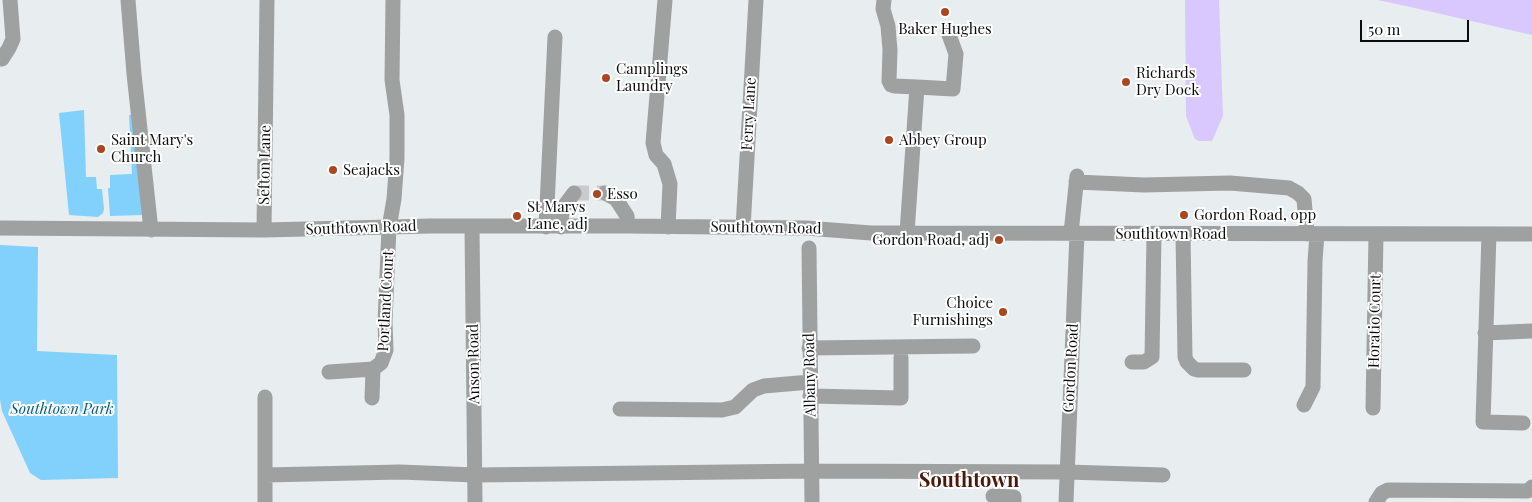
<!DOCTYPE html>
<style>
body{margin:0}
#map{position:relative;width:1532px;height:502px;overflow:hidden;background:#e8edef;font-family:"Playfair Display",serif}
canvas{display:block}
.scale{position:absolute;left:1360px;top:20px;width:109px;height:22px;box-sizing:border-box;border:2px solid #0b0c0d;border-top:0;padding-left:6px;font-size:15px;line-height:18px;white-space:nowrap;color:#0b0c0d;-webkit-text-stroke:4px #fff;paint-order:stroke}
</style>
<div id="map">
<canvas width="1532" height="502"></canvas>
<div class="scale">50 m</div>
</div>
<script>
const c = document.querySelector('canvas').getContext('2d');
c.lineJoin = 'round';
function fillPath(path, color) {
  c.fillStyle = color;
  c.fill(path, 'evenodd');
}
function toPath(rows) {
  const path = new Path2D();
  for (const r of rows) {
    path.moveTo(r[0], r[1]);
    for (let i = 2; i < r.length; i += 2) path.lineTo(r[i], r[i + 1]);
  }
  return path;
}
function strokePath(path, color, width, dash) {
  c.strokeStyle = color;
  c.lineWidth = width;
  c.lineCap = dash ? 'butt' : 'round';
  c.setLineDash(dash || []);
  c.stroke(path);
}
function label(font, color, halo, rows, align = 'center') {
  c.font = font + ' "Playfair Display",serif';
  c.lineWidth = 4;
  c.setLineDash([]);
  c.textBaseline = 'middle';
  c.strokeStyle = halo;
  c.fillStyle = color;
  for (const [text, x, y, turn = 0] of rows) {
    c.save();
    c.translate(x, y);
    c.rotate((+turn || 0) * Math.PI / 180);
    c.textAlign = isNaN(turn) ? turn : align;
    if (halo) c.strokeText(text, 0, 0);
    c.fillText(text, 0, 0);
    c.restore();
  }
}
fillPath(toPath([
 [84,110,86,177,96,177,97,189,102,189,104,209,103,213,98,217,69,215,59,113],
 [136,114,142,215,110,216,108,188,110,188,110,175,132,174,129,115],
 [0,245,38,247,37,351,117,355,118,478,41,480,30,473,2,411,0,400]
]), '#81d1fc');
fillPath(toPath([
 [1185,0,1219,0,1223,116,1212,141,1199,141,1195,139,1186,116],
 [1378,0,1532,0,1532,35,1415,8]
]), '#d9c8fd');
strokePath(toPath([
 [574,193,605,193]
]), '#c7cbcd', 15, [15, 8]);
strokePath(toPath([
 [128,0,134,74,151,230],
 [665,0,653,143,656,155,664,164,670,184,668,227],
 [884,0,883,9,888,26,890,50,889,81,891,85,894,86,917,87],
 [0,59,2,59,9,48,13,39,10,0],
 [1076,182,1144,185,1230,183,1289,188,1298,193,1304,199,1307,234],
 [605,193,616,199,627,216,628,226],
 [472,227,475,502],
 [546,227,555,37],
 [561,227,562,209,574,193],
 [0,228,264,230,431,226,628,226,806,228,871,233,907,233,1532,234],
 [743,228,756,0],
 [264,230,267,0],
 [907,233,917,87,953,89,956,54,948,32],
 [1071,233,1077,176],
 [1183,234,1185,357,1187,362,1194,369,1198,370,1244,370],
 [1489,234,1483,422,1523,423],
 [809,248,812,502],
 [1485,333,1532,331],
 [809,348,973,346],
 [1132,362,1144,362,1152,357,1154,234],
 [329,372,373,369,381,363,386,350,385,322,389,228,394,199,397,158,397,115,392,80,393,0],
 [810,396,901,398,901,357],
 [372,398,373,369],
 [1304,405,1313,387,1315,261,1317,234],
 [1373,408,1376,234],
 [620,409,722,410,735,407,753,390,764,386,810,382],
 [265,475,400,472,475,475,812,471,1067,472,1163,475],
 [993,496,1014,497,1014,502],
 [265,502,265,397],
 [1066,502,1077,233],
 [1376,502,1382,493,1388,490,1528,491,1532,487]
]), '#9fa1a1', 15);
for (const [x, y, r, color] of [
 [945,12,5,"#ac461f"],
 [606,78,5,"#ac461f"],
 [1126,82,5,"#ac461f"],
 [889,140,5,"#ac461f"],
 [101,149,5,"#ac461f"],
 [333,170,5,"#ac461f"],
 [597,194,5,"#ac461f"],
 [1184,215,5,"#ac461f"],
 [517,216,5,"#ac461f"],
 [999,240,5,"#ac461f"],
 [1003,312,5,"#ac461f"]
]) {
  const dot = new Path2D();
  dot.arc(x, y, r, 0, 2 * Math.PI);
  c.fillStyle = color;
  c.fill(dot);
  strokePath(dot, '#fff', 2);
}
label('15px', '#0b0c0d', '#fff', [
 ["Baker Hughes",945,29,"center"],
 ["Camplings",616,69],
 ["Laundry",616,86],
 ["Richards",1136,73],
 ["Dry Dock",1136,90],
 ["Saint Mary's",111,140],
 ["Church",111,157],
 ["Abbey Group",899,140],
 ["Seajacks",343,170],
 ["Esso",607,194],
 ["St Marys",527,207],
 ["Lane, adj",527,224],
 ["Gordon Road, opp",1194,215],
 ["Gordon Road, adj",989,240,"right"],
 ["Choice",993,303,"right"],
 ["Furnishings",993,320,"right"]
], 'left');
label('15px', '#0b0c0d', '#fff', [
 ["Ferry Lane",749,114,-87],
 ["Sefton Lane",265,165,-89],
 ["Southtown Road",361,228,-2],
 ["Southtown Road",766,228,1],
 ["Southtown Road",1171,234],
 ["Portland Court",386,301,-87],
 ["Horatio Court",1375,321,-89],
 ["Anson Road",474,364,-91],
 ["Gordon Road",1071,368,-87],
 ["Albany Road",810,375,-91]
]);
label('italic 15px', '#015e81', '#fff', [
 ["Southtown Park",62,409]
]);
label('bold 20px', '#4a1907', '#fff', [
 ["Southtown",969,481]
]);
</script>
